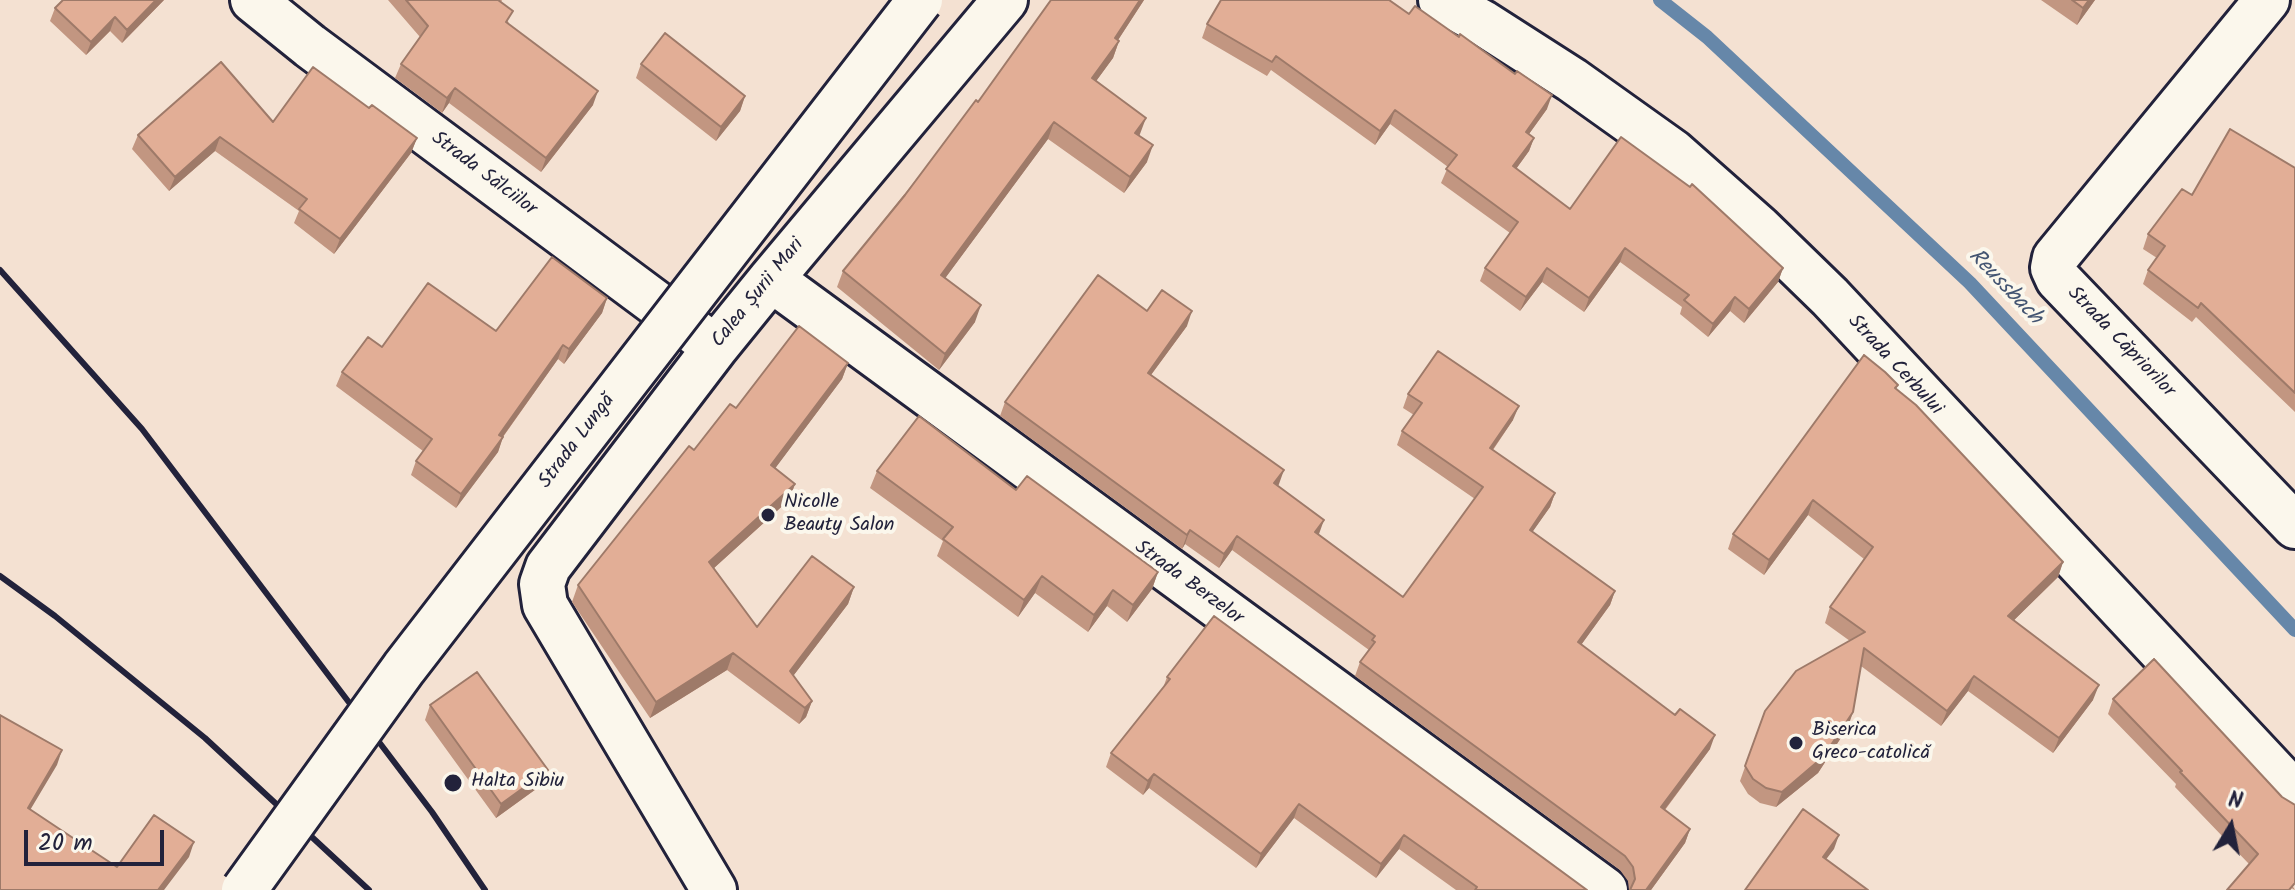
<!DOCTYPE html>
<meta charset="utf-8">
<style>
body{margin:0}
#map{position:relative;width:2295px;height:890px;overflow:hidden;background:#f4e1d2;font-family:Kalam,sans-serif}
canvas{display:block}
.north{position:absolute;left:2191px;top:786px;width:80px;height:80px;-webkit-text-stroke:6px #fbf7ec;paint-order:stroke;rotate:10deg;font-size:22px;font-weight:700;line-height:32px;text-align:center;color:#22223b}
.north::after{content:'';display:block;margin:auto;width:28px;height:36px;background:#22223b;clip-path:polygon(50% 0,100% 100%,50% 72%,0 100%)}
.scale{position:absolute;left:24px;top:830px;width:140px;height:36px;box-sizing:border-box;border:4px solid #22223b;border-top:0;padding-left:10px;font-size:24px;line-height:28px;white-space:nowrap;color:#22223b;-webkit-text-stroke:6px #fbf7ec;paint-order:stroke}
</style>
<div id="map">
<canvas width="2295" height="890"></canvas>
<div class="north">N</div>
<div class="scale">20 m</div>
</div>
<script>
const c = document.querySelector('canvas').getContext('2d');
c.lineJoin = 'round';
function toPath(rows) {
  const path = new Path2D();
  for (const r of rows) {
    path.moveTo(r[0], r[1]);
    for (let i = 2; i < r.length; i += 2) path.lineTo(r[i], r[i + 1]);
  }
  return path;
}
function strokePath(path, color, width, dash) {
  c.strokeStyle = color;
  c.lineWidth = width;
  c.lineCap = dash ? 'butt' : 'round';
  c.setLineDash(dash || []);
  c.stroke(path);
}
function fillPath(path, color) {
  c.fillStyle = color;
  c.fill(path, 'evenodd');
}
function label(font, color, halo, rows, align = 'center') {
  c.font = font + ' Kalam,sans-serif';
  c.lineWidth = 8;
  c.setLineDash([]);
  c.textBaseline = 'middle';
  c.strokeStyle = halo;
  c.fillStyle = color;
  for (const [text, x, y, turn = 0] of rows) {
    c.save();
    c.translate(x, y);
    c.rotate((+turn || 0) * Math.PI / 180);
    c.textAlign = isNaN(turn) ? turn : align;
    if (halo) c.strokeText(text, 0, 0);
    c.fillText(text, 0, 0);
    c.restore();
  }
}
strokePath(toPath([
 [1660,0,1707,37,1970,283,2295,630]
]), '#6687a9', 14);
const minor = toPath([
 [253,0,310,46,704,339],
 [1441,0,1483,23,1572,80,1673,152,1759,228,1830,297,2295,794],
 [2267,0,2055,258,2053,268,2058,279,2295,526],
 [771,279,1605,890],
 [714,890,545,605,542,584,548,567,715,348,771,279,1005,0]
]);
strokePath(minor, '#22223b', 50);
strokePath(minor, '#fbf7ec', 44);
strokePath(toPath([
 [0,270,142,429,432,812,485,890],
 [0,576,55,616,205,738,369,890]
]), '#22223b', 6);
const primaryBridge = toPath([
 [244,890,404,668,920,0]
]);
strokePath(primaryBridge, '#22223b', 50, []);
strokePath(primaryBridge, '#fbf7ec', 44);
fillPath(toPath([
 [63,0,164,0,122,43,110,31,86,55,50,21,55,8],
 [388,0,502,0,501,2,509,24,593,105,541,172,449,103,442,113,395,78,401,64,420,37],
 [1051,0,1144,0,1118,40,1119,41,1113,58,1096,81,1140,134,1139,136,1147,162,1124,193,1048,139,945,278,975,322,939,370,837,287,843,271,978,102],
 [2041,0,2095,0,2077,25],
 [1207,24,1547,109,1529,134,1534,138,1529,151,1516,169,1570,209,1783,268,1778,282,1744,323,1730,311,1708,337,1680,314,1682,307,1620,262,1584,312,1542,282,1520,311,1480,281,1485,268,1510,233,1441,183,1448,167,1390,124,1375,145,1271,70,1267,76,1202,38],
 [641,64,745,96,740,111,716,141,636,78],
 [369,108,417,138,411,153,334,254,294,223,299,211,215,151,169,191,132,149,138,135,273,122],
 [2295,168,2295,412,2196,317,2192,322,2143,284,2148,270,2157,258,2143,249,2148,234,2192,195],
 [607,298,602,313,564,364,558,359,503,437,498,452,456,508,411,475,416,461,423,451,336,386,342,372,382,347,496,331],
 [1147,311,1187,326,1151,375,1279,484,1278,486,1318,535,1403,597,1475,499,1397,445,1402,431,1414,415,1403,408,1408,394,1513,420,1493,450,1555,493,1550,507,1532,532,1615,591,1610,605,1581,645,1710,749,1665,810,1690,829,1685,843,1651,890,1629,890,1628,881,1620,870,1355,676,1360,662,1369,650,1232,550,1219,568,1185,544,1182,549,1000,416,1005,402],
 [848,363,842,379,775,468,795,484,789,500,714,568,757,627,854,587,848,604,793,676,812,701,806,717,799,724,727,670,650,718,572,602,578,585,694,450,736,408],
 [1898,385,1896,389,2063,562,2058,577,2014,620,2093,700,2053,753,1968,691,1941,726,1861,666,1848,727,1818,773,1776,807,1760,803,1748,794,1740,781,1765,711,1850,641,1825,623,1830,607,1864,559,1808,515,1764,575,1728,549,1733,534],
 [877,471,1016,490,1158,572,1152,589,1127,622,1107,606,1088,632,1035,593,1018,617,937,556,943,541,870,488],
 [2154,659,2295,890,2249,864,2175,787,2176,784,2108,714,2113,699],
 [1167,677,1587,890,1456,890,1399,849,1376,878,1294,818,1256,868,1149,788,1143,795,1106,767,1111,753,1163,688],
 [430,705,543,784,496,818,425,720]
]), '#c29681');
fillPath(toPath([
 [156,0,164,0,122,43,127,30],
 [1140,0,1144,0,1109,54,1115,38],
 [2089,0,2095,0,2077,25,2083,8],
 [115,17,110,31,86,55,91,42],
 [1119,41,1113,58,1086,95,1092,78],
 [455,88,449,103,442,113,447,98],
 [598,91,593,105,541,172,546,158],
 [1552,95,1547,109,1521,145,1526,132],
 [745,96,740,111,716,141,721,127],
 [1395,110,1390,124,1375,145,1380,131],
 [1146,118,1140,134,1129,149,1135,133],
 [1054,122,1048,139,935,292,941,275],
 [220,137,215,151,169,191,175,177],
 [417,138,411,153,334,254,340,239],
 [1534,138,1529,151,1508,180,1513,166],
 [1153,145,1147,162,1124,193,1130,177],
 [1625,248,1620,262,1584,312,1589,298],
 [1547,268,1542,282,1520,311,1526,297],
 [1783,268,1778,282,1744,323,1749,309],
 [1735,297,1730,311,1708,337,1713,324],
 [607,298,602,313,564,364,569,349],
 [981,305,975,322,939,370,945,354],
 [1192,311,1187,326,1142,387,1148,373],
 [563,345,558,359,494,449,499,435],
 [848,363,842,379,765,482,771,465],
 [1519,406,1513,420,1484,462,1490,448],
 [503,437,498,452,456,508,461,494],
 [1284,470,1279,484,1269,497,1274,483],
 [795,484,789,500,703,578,709,562],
 [1555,493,1550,507,1524,544,1530,530],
 [1813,500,1808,515,1764,575,1769,560],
 [1324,520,1319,534,1310,546,1315,532],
 [1190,530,1185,544,1182,549,1187,535],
 [1237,536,1232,550,1219,568,1224,554],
 [2063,562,2058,577,2003,631,2008,616],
 [1158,572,1152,589,1127,622,1133,605],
 [1042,576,1035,593,1018,617,1024,600],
 [854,587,848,604,784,688,790,671],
 [1113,590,1107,606,1088,632,1094,615],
 [1615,591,1610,605,1573,656,1578,642],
 [733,653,727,670,650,718,656,702],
 [1974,676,1968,691,1941,726,1947,711],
 [2099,685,2093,700,2053,753,2059,738],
 [812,701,806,717,799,724,805,708],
 [1853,712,1848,727,1818,773,1776,807,1782,792],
 [1715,735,1710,749,1656,821,1661,807],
 [62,750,57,765,23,822,28,808],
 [548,770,543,784,496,818,501,804],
 [1154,774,1149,788,1143,795,1148,781],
 [1299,804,1294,818,1256,868,1261,854],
 [1690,829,1685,843,1651,890,1646,890],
 [1404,835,1399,849,1376,878,1381,864],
 [1839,835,1834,849,1818,870,1823,857],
 [194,842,189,857,164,890,158,890]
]), '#9e7a69');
const building = toPath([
 [63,0,156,0,127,30,115,17,91,42,55,8,63,0],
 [406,0,498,0,513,11,506,22,598,91,546,158,455,88,447,98,401,64,428,26,406,0],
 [1051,0,1140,0,1115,38,1119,41,1092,78,1146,118,1135,133,1153,145,1130,177,1054,122,941,275,981,305,945,354,843,271,905,195,976,100,978,102,1051,0],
 [1221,0,1389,0,1409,14,1415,6,1459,37,1460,34,1515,74,1517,71,1552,95,1526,132,1534,138,1513,166,1570,209,1621,137,1690,187,1692,184,1783,268,1749,309,1735,297,1713,324,1684,300,1689,295,1625,248,1589,298,1547,268,1526,297,1485,268,1518,222,1446,169,1457,155,1395,110,1380,131,1276,56,1272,62,1207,24,1221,0],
 [2072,0,2089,0,2083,8,2072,0],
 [665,33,745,96,721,127,641,64,665,33],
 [221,62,273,122,313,67,369,108,372,105,417,138,340,239,299,209,307,199,220,137,175,177,138,135,221,62],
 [2230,129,2295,168,2295,393,2201,303,2198,308,2148,270,2165,246,2148,234,2182,189,2192,195,2230,129],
 [552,257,607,298,569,349,563,345,499,435,503,437,461,494,416,461,432,439,342,372,368,337,382,347,428,283,496,331,552,257],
 [1098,275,1147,311,1162,290,1192,311,1148,373,1284,470,1274,483,1324,520,1315,532,1403,597,1483,487,1402,431,1422,403,1408,394,1438,351,1519,406,1490,448,1555,493,1530,530,1615,591,1578,642,1675,715,1680,709,1715,735,1661,807,1690,829,1646,890,1630,890,1635,879,1633,867,1625,856,1360,662,1375,642,1372,640,1375,636,1237,536,1224,554,1190,530,1187,535,1005,402,1098,275],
 [799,326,848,363,771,465,795,484,709,562,757,627,812,556,854,587,790,671,812,701,805,708,733,653,656,702,578,585,689,446,694,450,730,404,736,408,799,326],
 [1864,355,1885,372,1898,385,1895,388,1916,405,2063,562,2008,616,2099,685,2059,738,1974,676,1947,711,1864,648,1853,712,1823,757,1782,792,1766,788,1753,779,1745,766,1765,711,1796,671,1865,632,1830,607,1873,547,1813,500,1769,560,1733,534,1864,355],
 [919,416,1016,490,1027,476,1158,572,1133,605,1113,590,1094,615,1042,576,1024,600,943,539,953,527,877,471,919,416],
 [1214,616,1587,890,1475,890,1477,887,1404,835,1381,864,1299,804,1261,854,1154,774,1148,781,1111,753,1170,679,1167,677,1214,616],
 [2154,659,2282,797,2295,805,2295,883,2289,890,2227,890,2258,854,2180,772,2182,771,2113,699,2154,659],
 [477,672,548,770,501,804,430,705,477,672],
 [0,715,62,750,28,808,67,834,117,867,154,815,194,842,158,890,0,890,0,715],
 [1803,809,1839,835,1823,857,1868,890,1745,890,1803,809]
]);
fillPath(building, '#e2ae96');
strokePath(building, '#9e7a69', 2);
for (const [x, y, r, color] of [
 [768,515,8,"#22223b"],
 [1796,743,8,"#22223b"],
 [453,783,10,"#22223b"]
]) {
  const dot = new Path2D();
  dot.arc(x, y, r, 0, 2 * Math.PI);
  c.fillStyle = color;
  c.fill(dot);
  strokePath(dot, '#fbf7ec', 3);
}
label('20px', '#22223b', '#fbf7ec', [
 ["Strada Sălciilor",483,175,37],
 ["Calea Șurii Mari",759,294,-51],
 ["Strada Căpriorilor",2120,343,46],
 ["Strada Cerbului",1894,366,47],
 ["Strada Lungă",578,442,-53],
 ["Strada Berzelor",1188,584,36]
]);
label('20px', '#22223b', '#fbf7ec', [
 ["Nicolle",784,504],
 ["Beauty Salon",784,527],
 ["Biserica",1812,732],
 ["Greco-catolică",1812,755],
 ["Halta Sibiu",471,783]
], 'left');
label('italic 22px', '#445572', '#fbf7ec', [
 ["Reussbach",2004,288,46]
]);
</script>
